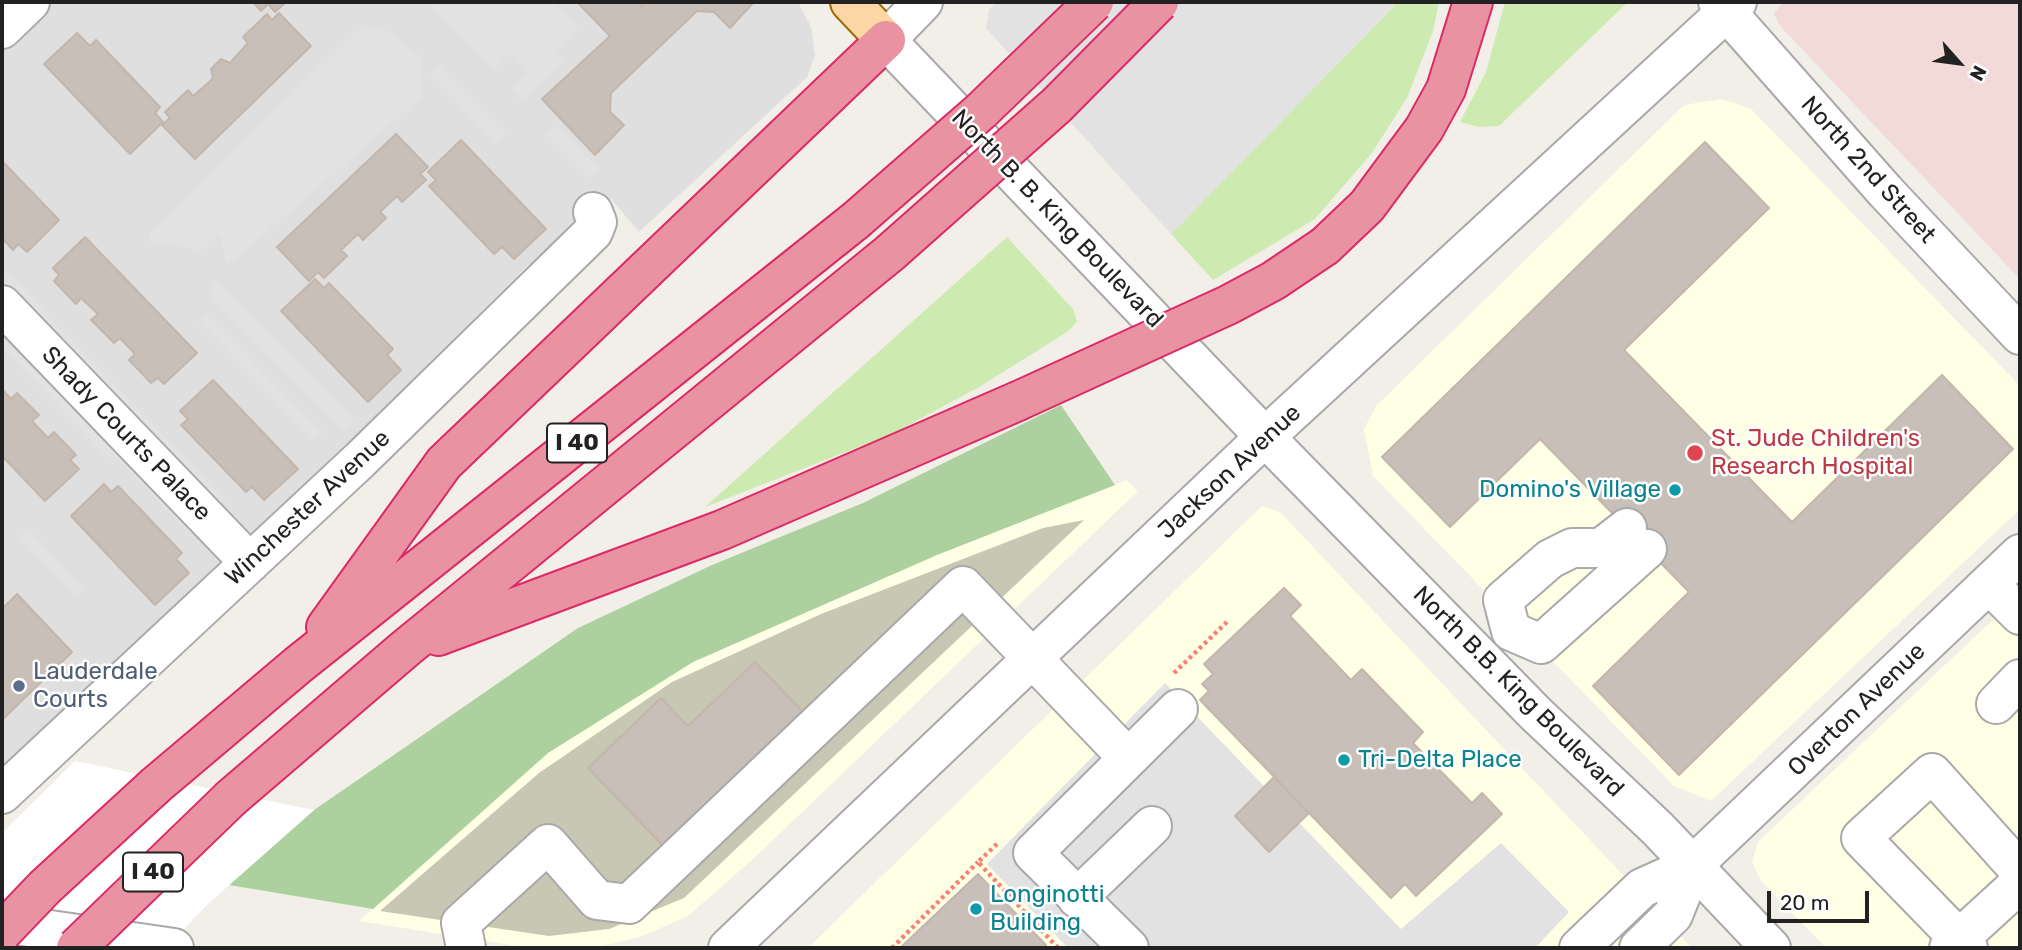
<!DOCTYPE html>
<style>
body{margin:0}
#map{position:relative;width:2022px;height:950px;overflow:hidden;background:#f2efe9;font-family:Rubik,sans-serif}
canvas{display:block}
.frame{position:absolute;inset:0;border:4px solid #222;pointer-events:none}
.north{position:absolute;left:1924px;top:28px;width:70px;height:70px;-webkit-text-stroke:5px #fff;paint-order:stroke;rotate:118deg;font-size:19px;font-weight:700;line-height:28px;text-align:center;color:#222}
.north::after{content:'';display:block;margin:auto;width:24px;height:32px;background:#222;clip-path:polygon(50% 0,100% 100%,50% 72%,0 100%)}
.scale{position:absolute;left:1767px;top:891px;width:102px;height:32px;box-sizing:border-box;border:4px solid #222;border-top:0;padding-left:9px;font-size:21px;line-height:24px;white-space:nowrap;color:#222;-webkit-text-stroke:5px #fff;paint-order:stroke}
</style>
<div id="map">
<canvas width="2022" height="950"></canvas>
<div class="frame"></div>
<div class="north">N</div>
<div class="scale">20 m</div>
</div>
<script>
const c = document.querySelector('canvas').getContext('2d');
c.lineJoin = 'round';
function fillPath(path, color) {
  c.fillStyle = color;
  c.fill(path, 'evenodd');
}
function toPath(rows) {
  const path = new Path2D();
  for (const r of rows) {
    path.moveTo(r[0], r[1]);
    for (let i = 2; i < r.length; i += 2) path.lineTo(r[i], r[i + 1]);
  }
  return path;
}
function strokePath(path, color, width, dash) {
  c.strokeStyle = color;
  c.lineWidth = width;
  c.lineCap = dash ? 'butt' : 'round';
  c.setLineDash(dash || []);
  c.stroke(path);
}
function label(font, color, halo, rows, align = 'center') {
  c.font = font + ' Rubik,sans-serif';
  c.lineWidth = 5;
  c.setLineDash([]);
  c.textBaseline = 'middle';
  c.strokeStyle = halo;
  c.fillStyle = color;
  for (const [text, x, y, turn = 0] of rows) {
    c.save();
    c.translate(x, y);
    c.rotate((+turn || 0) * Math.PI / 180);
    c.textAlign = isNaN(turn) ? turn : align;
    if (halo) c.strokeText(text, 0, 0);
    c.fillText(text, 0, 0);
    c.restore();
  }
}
fillPath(toPath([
 [2,2,798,2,811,27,815,56,807,77,639,232,611,199,580,228,572,245,528,265,356,435,314,483,2,771]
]), '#e0dfdf');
fillPath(toPath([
 [1783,2,2020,2,2020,279,1780,26,1774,13]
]), '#f2dad9');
fillPath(toPath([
 [1722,99,1751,109,2020,386,2020,509,1711,801,1674,786,1373,476,1364,429,1376,406,1684,105],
 [1126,480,1138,491,753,859,688,916,640,937,592,948,523,947,359,921,548,753,693,662,937,555],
 [1262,506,1280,512,1692,948,808,948],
 [2020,594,2020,948,1826,948,1761,881,1752,862,1758,842]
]), '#ffffe5');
fillPath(toPath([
 [1084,520,684,898,609,929,549,936,380,911,539,773,672,682,821,614,1043,528]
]), '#c7c7b4');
fillPath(toPath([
 [1398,2,1439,2,1433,31,1407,98,1372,153,1315,219,1213,280,1171,234],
 [1505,2,1628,2,1499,126,1478,127,1460,122,1486,72],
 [1007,237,1073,309,1077,322,1067,332,981,386,892,434,705,507]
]), '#cdebb0');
fillPath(toPath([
 [1061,405,1115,485,937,555,693,662,548,753,373,909,229,885,314,810,578,628,712,565,863,503]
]), '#add19e');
fillPath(toPath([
 [428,2,553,2,578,27,555,50,565,61,522,102,511,89,529,70,511,52,494,69],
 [996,2,1398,2,1171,234,986,28,989,10],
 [363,25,389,32,422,58,423,96,235,260,226,263,221,235,216,236,201,251,169,243,150,245,151,232],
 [439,66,506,134,497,143,430,74],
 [556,126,600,169,590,179,547,135],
 [2,267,226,501,216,510,2,286],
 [218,281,354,420,343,430,207,292],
 [206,313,322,432,314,440,198,321],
 [2,325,195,528,189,534,117,458,107,457,2,347],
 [28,529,84,588,75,596,20,537],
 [1165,683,1401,929,1501,843,1569,912,1535,948,1068,948,987,864]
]), '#e2e2e2');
fillPath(toPath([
 [75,761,314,810,209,903,165,948,2,948,2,833]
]), '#fff');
const building = toPath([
 [253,2,286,2,275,12,268,4,261,11,253,2],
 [577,2,637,2,641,6,646,2,754,2,730,28,714,12,697,11,611,93,610,112,624,125,595,155,542,99,610,36,577,2],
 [279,13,311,46,195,159,162,125,170,118,165,112,188,90,193,96,208,83,213,78,211,69,221,59,230,63,248,43,243,37,267,14,272,20,279,13],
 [77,33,90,46,96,40,160,107,155,113,163,122,130,154,44,64,77,33],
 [396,134,428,167,420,174,426,180,402,202,397,196,380,212,386,218,363,240,358,234,341,250,347,256,324,278,318,272,309,281,277,247,396,134],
 [461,140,546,229,514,259,502,247,494,254,429,186,436,180,428,172,461,140],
 [1705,142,1769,208,1624,350,1792,522,1942,375,2013,449,1679,775,1593,686,1689,592,1540,439,1450,527,1382,457,1705,142],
 [2,161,59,220,27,252,18,244,13,250,2,238,2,161],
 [85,237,197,353,164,384,158,378,151,383,129,360,135,354,120,338,114,343,91,320,98,314,81,298,76,304,54,281,59,275,53,268,85,237],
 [315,279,324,288,329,283,393,349,387,355,401,370,368,402,281,311,315,279],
 [213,380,298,469,264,500,252,487,246,492,181,425,188,419,180,411,213,380],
 [2,389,11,399,17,393,39,415,32,421,48,438,54,432,76,455,70,460,79,469,45,501,2,456,2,389],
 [104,484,111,492,118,486,182,553,176,559,189,573,155,605,71,516,104,484],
 [1284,588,1301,605,1290,616,1351,680,1362,669,1423,732,1413,743,1472,803,1482,793,1502,814,1416,896,1405,884,1391,898,1200,700,1209,691,1202,684,1213,674,1204,664,1284,588],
 [17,594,72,652,2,720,2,609,17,594],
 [755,662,811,720,671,854,588,768,661,698,688,726,755,662],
 [1274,777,1309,813,1269,852,1235,816,1274,777],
 [978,874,1046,945,1042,948,900,948,978,874]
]);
fillPath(building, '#c7bfb8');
strokePath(building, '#c4b6ab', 2);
const minor = toPath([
 [923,2,886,40,1265,437,1536,714,1658,829,1771,948],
 [1718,2,1885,191,2020,335],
 [2,29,30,2],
 [2,305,250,563],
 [1989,584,2020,615],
 [1511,631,1503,600,1550,559,1572,548,1601,548,1627,528],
 [1511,631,1541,644,1647,549],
 [1996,704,2020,679],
 [2,794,360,460,593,232,597,222,593,212],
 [1077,898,1152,826],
 [2,923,174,948],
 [466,948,461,923,548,844,597,900,629,904,963,586,1128,758],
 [728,948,1265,437,1737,2],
 [1129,948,1033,853,1178,709],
 [1579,948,1642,888,1693,865,2020,554],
 [1639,948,1673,915,1693,865],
 [1949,948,2020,883],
 [1968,948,1861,838,1932,773,2020,871]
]);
const major = toPath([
 [850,2,886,40]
]);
const highway = toPath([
 [1325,246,1367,206,1424,129,1446,89,1473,2],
 [326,627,444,463,886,40],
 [438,636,722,530,1018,401],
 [156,785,298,665,855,221],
 [231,798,406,648,890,253]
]);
strokePath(minor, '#a9a9a9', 42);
strokePath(major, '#a06b00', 42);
strokePath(highway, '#dc2a67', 42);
strokePath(toPath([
 [1174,673,1229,620],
 [997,844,978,862,1058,948],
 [892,948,978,862]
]), '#fa8072', 4.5, [3.5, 3.5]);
strokePath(minor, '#fff', 38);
strokePath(major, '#fcd6a4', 38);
strokePath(highway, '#e892a2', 38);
const highwayBridge = toPath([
 [855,221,981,111,1094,2],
 [890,253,1057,105,1159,2],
 [1018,401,1228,305,1273,281,1325,246],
 [2,932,45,887,156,785],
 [76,948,231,798]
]);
strokePath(highwayBridge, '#dc2a67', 42, []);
strokePath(highwayBridge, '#e892a2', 38);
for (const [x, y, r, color] of [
 [1695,453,9,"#e0444e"],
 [1675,490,7,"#0f9aa8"],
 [19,686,7,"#5c6f8a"],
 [1344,760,7,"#0f9aa8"],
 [976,909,7,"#0f9aa8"]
]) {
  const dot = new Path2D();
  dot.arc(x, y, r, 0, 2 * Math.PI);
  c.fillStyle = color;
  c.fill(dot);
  strokePath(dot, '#fff', 2.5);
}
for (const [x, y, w] of [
 [577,443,60],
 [153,872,60]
]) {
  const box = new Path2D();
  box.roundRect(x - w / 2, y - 19.5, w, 39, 5);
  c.fillStyle = '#fff';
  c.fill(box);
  strokePath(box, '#222', 2);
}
label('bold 23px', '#222', null, [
 ["I 40",577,443],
 ["I 40",153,872]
]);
label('24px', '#222', '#fff', [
 ["North 2nd Street",1868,170,48],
 ["North B. B. King Boulevard",1057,219,46],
 ["Shady Courts Palace",126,434,46],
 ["Jackson Avenue",1230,472,-43],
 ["Winchester Avenue",308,508,-43],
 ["North B.B. King Boulevard",1518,692,45],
 ["Overton Avenue",1857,710,-44]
]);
label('24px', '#be3a42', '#fff', [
 ["St. Jude Children's",1711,439],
 ["Research Hospital",1711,467]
], 'left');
label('24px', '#0d838f', '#fff', [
 ["Domino's Village",1661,490,"right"],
 ["Tri-Delta Place",1358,760],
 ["Longinotti",990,895],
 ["Building",990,923]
], 'left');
label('24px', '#4e5e75', '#fff', [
 ["Lauderdale",33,672],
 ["Courts",33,700]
], 'left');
</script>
